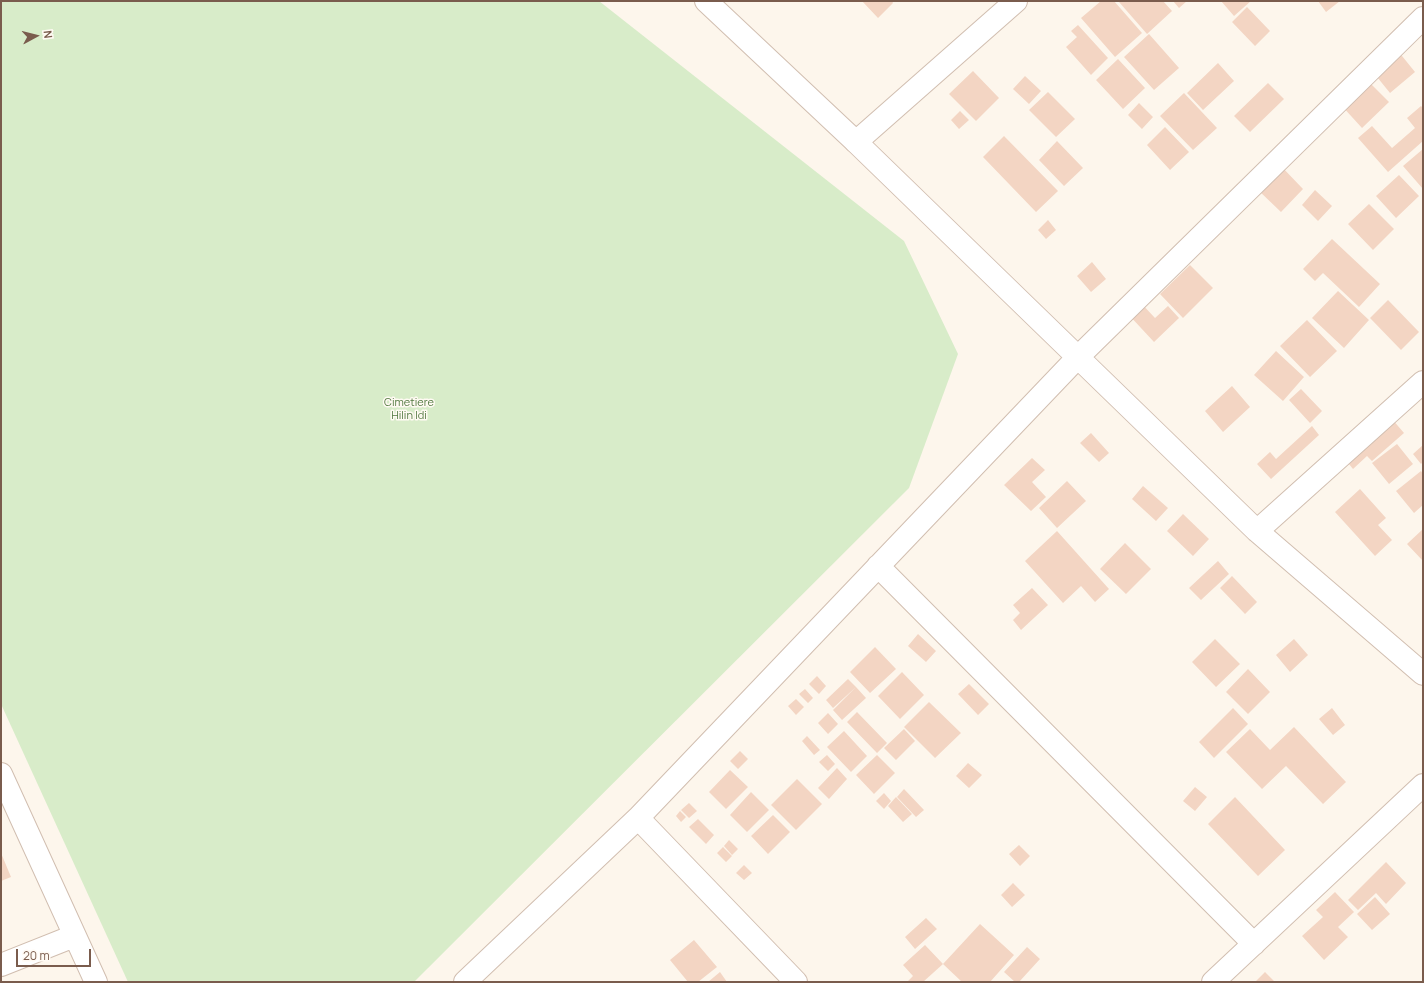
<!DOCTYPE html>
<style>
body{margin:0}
#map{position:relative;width:1424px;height:983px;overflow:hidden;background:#fdf6ec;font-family:Manrope,sans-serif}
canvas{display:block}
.frame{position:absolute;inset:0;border:2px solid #7a5c4d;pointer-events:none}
.north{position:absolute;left:16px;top:16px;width:40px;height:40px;-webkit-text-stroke:3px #fffaf3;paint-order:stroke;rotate:83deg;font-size:11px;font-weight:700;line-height:16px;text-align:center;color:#7a5c4d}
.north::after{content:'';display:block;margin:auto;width:14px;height:18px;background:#7a5c4d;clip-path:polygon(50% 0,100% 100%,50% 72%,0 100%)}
.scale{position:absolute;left:16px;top:949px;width:75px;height:18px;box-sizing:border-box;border:2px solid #7a5c4d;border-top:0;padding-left:5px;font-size:12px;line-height:14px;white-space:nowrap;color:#7a5c4d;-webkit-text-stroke:3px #fffaf3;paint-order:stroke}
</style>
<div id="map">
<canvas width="1424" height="983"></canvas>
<div class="frame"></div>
<div class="north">N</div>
<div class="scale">20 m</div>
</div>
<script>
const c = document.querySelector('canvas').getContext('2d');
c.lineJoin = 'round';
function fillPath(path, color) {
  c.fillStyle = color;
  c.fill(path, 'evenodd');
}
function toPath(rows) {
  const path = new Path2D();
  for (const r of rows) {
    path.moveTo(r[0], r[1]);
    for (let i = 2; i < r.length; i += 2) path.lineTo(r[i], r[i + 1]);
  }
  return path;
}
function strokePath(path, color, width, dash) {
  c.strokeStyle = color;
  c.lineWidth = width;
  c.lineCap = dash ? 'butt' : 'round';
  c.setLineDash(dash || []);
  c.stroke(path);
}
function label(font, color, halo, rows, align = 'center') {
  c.font = font + ' Manrope,sans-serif';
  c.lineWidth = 3;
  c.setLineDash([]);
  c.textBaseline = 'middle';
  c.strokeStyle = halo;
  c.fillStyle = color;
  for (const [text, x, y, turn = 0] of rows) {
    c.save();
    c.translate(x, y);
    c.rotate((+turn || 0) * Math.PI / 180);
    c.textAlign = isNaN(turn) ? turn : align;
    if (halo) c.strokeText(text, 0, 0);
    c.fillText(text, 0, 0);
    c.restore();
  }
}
fillPath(toPath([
 [1,1,599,1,904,241,958,354,909,488,414,982,128,982,1,704]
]), '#d8ecc9');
fillPath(toPath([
 [862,1,892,1,893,3,878,18],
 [1101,1,1114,1,1142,33,1115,57,1081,18],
 [1120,1,1163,1,1172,11,1147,34,1119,2],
 [1173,1,1187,1,1179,8],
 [1221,1,1251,1,1234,16],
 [1318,1,1340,1,1326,12],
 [1247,7,1270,31,1255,46,1232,22],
 [1078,25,1108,58,1091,75,1066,47,1077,37,1071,31],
 [1149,34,1179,68,1154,90,1124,57],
 [1398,51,1415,72,1390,93,1373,72],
 [1118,59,1145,88,1123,109,1096,80],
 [1218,63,1234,81,1203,110,1187,93],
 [973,71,999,98,976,121,949,94],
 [1025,76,1041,91,1029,104,1013,89],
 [1367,80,1389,102,1362,128,1341,105],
 [1268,83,1284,99,1250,132,1234,116],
 [1048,92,1075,119,1056,137,1029,110],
 [1184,93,1217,128,1193,150,1160,116],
 [1139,103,1153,117,1142,129,1128,115],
 [1421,106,1423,108,1423,141,1388,172,1358,138,1372,126,1392,148,1415,128,1407,118],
 [960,111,969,120,959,129,951,120],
 [1165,127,1189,152,1170,170,1147,145],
 [1004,136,1058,191,1036,212,983,157],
 [1057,141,1083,168,1064,186,1039,160],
 [1423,149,1423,189,1403,166],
 [1280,165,1303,189,1281,212,1257,189],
 [1399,175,1419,196,1396,218,1376,196],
 [1315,190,1332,206,1318,221,1302,205],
 [1369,204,1394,229,1373,250,1348,224],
 [1048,220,1056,230,1046,239,1038,230],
 [1332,239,1380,284,1359,307,1323,273,1315,281,1303,269],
 [1092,262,1106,279,1091,292,1077,276],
 [1190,265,1213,288,1183,318,1160,294],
 [1338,291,1369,320,1344,348,1312,318],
 [1388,300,1419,332,1401,350,1370,318],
 [1140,302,1155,318,1168,306,1179,318,1154,342,1128,314],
 [1307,320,1337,351,1310,377,1280,346],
 [1276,351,1304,377,1283,401,1254,375],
 [1232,386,1250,407,1223,432,1205,411],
 [1301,389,1322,411,1310,423,1289,400],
 [1392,419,1404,433,1372,461,1367,456,1353,469,1344,458],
 [1312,426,1319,435,1271,479,1257,464,1270,452,1276,459],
 [1091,433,1109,453,1099,462,1080,443],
 [1397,444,1413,464,1389,484,1372,463],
 [1423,445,1423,462,1421,464,1413,454],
 [1032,458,1045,470,1032,482,1046,497,1031,511,1004,485],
 [1421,471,1423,474,1423,505,1414,513,1396,491],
 [1067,481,1086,501,1057,528,1039,508],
 [1143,486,1168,508,1156,521,1132,499],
 [1360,489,1386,518,1378,525,1392,540,1375,556,1335,512],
 [1183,514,1209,539,1193,556,1167,531],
 [1423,529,1423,561,1407,544],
 [1057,531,1109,589,1095,602,1081,586,1063,603,1025,561],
 [1125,543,1151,569,1126,594,1100,569],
 [1218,561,1229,574,1201,600,1189,588],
 [1232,576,1257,602,1245,614,1220,588],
 [1032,588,1048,605,1021,630,1013,620,1020,613,1013,605],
 [918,634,936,651,926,662,908,646],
 [1215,639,1240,664,1216,687,1192,662],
 [1294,639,1308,655,1290,672,1276,655],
 [875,647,896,669,870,693,850,672],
 [1248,669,1270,692,1248,714,1226,692],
 [902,672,924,695,900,719,878,696],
 [817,676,826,686,819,694,809,684],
 [848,679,856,687,833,708,826,700],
 [969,684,989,704,978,715,958,694],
 [856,687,866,698,842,720,833,710],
 [805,689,813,698,808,703,799,694],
 [796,699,804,707,796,715,788,706],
 [929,702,961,733,935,758,904,727],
 [1233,708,1248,724,1214,758,1199,742],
 [1332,708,1345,725,1333,735,1319,719],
 [857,712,887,743,877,753,847,722],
 [828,713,838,724,828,734,818,723],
 [1294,727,1346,782,1323,804,1286,766,1262,789,1226,752,1250,729,1270,750],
 [904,729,915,741,896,760,884,748],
 [844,731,867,756,851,772,827,747],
 [807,736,820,750,814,755,802,741],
 [740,751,748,759,738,769,730,761],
 [827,755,835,764,828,771,819,762],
 [877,755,895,773,874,794,856,775],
 [968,763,982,775,969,788,956,776],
 [837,768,847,779,829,799,818,788],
 [730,770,748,787,726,809,709,792],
 [797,779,822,804,796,830,771,805],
 [1195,787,1207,797,1195,811,1183,801],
 [904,789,924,810,916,817,897,797],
 [751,792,769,810,747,832,730,815],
 [884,793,891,801,884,809,876,801],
 [896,797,912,814,903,822,888,806],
 [1235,797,1285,850,1258,876,1208,824],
 [689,803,697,811,689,818,681,810],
 [680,811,686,817,681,822,676,816],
 [773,815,790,832,768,854,751,836],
 [698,819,714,835,706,844,689,827],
 [729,840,738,849,732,855,724,846],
 [1019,845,1030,856,1020,866,1009,854],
 [723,847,732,856,726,862,717,853],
 [1,853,11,877,1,881],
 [1386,862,1406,883,1386,904,1376,893,1358,910,1348,900],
 [744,865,752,873,744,880,736,873],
 [1013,883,1025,895,1012,907,1001,895],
 [1335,892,1354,912,1338,927,1348,937,1324,960,1302,936,1323,917,1316,910],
 [1375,897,1390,914,1372,930,1357,914],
 [926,918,937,929,915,949,905,937],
 [980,924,1014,955,990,982,962,982,943,964],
 [694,940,717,967,698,982,688,982,670,960],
 [925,945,943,964,923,982,907,982,913,976,903,965],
 [1027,947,1040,959,1019,982,1015,982,1004,972],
 [720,972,727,982,708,982],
 [1265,972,1275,982,1255,982]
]), '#f3d5c3');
const minor = toPath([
 [856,142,1257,531,1423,674],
 [1257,531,1423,382],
 [878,566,1254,944],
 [1,774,96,982],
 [638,818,796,982],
 [1,965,74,936],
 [465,982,638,818,1078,357,1423,18],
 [1213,982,1423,785]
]);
const tertiary = toPath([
 [706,1,856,142,1016,1]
]);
strokePath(minor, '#d1beb0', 24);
strokePath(tertiary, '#d1beb0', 24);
strokePath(minor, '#fff', 22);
strokePath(tertiary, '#fff', 22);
label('11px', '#537a41', '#fffaf3', [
 ["Cimetiere",409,403],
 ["Hilin Idi",409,416]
]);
</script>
